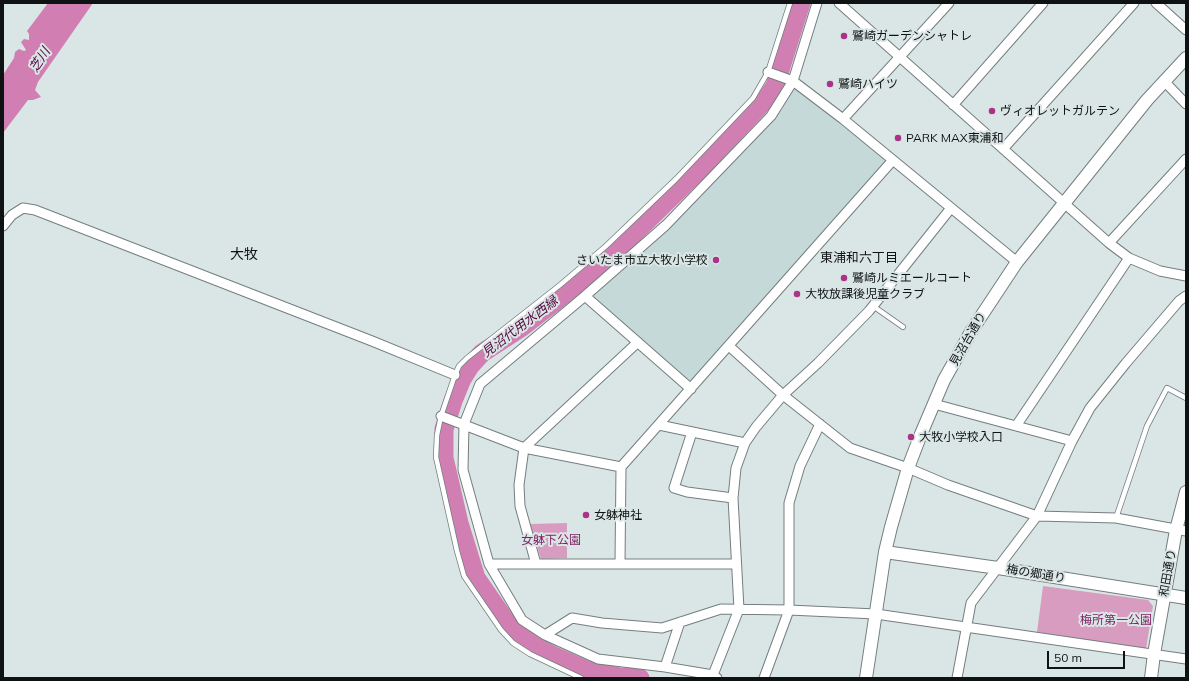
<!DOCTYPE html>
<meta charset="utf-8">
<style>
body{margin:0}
#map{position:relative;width:1189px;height:681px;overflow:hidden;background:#dae6e5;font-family:Mulish,sans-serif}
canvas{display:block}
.frame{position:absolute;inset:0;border:4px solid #0f1212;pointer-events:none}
.scale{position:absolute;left:1047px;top:651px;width:78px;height:18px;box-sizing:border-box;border:2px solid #0f1212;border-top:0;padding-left:5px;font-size:12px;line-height:14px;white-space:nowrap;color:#0f1212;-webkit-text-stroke:3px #dae6e5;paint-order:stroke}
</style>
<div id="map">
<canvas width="1189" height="681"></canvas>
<div class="frame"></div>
<div class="scale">50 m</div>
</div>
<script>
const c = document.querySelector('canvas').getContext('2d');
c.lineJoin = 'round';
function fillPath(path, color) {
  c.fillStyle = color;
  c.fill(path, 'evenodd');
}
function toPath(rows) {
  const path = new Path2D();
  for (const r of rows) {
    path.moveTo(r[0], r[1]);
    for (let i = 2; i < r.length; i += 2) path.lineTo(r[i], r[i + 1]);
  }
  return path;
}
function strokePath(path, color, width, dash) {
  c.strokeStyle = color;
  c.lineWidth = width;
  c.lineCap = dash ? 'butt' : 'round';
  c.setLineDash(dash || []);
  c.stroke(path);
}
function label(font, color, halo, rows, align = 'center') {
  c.font = font + ' Mulish,"Noto Sans JP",sans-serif';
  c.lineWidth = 4;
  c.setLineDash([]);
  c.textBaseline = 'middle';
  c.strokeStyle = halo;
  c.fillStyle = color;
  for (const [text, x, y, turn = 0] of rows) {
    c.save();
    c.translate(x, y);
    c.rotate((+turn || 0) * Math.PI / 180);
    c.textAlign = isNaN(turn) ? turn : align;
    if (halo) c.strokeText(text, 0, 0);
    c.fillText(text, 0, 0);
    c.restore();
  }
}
fillPath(toPath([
 [792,89,797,89,885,160,885,165,692,381,688,381,594,297,594,293,670,226,774,120]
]), '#c4d9d8');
fillPath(toPath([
 [567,523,567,558,541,559,530,524],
 [1043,586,1148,600,1153,606,1146,649,1037,632]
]), '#d89cc1');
fillPath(toPath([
 [48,3,93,3,38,82,35,90,41,97,33,100,28,100,3,133,3,75,14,58,15,52,19,49,24,51,26,50,21,42,24,39,29,40,29,34,27,31]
]), '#d17fb3');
strokePath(toPath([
 [640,678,620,677,586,670,554,656,532,644,512,630,476,578,459,523,444,458,444,429,453,401,462,379,470,366,482,353,522,327,566,293,609,258,701,168,767,98,775,86,801,3]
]), '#d17fb3', 19);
const lane = toPath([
 [873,306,903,327],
 [1116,518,1147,426,1167,388,1186,398],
 [581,678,530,654,513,643,501,630,464,576,457,551,436,457,437,435,441,416,455,375,459,366,467,358,560,285,606,246,676,179,753,98,768,72,790,3]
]);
const street = toPath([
 [839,3,1109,243,1129,258,1160,271,1186,276],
 [1156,3,1186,30],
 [768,72,793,81,843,119,1017,262],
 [1164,81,1186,104],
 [953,105,1043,3],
 [843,119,949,3],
 [1003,149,1134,3],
 [3,226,12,215,23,208,35,210,372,341,455,375],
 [1109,243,1186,159],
 [585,296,691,389],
 [729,346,783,395,850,448,908,468,948,485,1037,516,1116,518,1186,531],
 [934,404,1072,441],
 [441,416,524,448,621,467],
 [659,425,745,443],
 [1016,426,1129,258],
 [692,432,674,488,687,492,733,498],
 [620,563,621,467,893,160],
 [489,564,736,564],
 [536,564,520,506,519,485,524,448,638,342],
 [545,635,572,618,602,623,662,628,721,609,789,610,876,614,1186,659],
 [665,667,680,622],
 [713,675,739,609,733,498,736,468,745,443,756,427,783,395,818,363,869,311,951,208],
 [717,678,713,675,665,667,598,659,545,635,522,620,489,564,463,470,464,424,480,384,585,296,666,225,771,116,793,81,817,3],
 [764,678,789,610,789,503,800,466,820,424],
 [957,678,971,603,1037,516,1072,441,1090,408,1126,363,1179,301,1186,296]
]);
const secondary = toPath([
 [885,552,998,568,1186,598],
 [866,678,885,552,891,527,908,468,921,434,944,380,972,330,1017,262,1147,100,1186,58],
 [1151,678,1154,654,1176,530,1186,492]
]);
strokePath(lane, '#747e7e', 6);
strokePath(street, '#747e7e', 11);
strokePath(secondary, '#747e7e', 14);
strokePath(lane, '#fff', 4.5);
strokePath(street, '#fff', 9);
strokePath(secondary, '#fff', 12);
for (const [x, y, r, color] of [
 [844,36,4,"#ab3287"],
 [830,84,4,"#ab3287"],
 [992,111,4,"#ab3287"],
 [898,138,4,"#ab3287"],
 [716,260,4,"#ab3287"],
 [844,278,4,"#ab3287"],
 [797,294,4,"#ab3287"],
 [911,437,4,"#ab3287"],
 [586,515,4,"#ab3287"]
]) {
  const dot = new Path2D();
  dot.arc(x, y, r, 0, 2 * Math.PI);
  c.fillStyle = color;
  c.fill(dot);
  strokePath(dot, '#dae6e5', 1.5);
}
label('12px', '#0f1212', '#dae6e5', [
 ["鷲崎ガーデンシャトレ",852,36],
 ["鷲崎ハイツ",838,84],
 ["ヴィオレットガルテン",1000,111],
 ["PARK MAX東浦和",906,138],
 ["さいたま市立大牧小学校",708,260,"right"],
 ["鷲崎ルミエールコート",852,278],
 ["大牧放課後児童クラブ",805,294],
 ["大牧小学校入口",919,437],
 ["女躰神社",594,515]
], 'left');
label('12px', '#0f1212', '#dae6e5', [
 ["見沼台通り",968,339,-60],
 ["和田通り",1168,573,-80],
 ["梅の郷通り",1036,574,9]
]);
label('12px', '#7e1d62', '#dae6e5', [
 ["女躰下公園",551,540],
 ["梅所第一公園",1116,620]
]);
label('italic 13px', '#550b41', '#dae6e5', [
 ["芝川",40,60,-57],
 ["見沼代用水西縁",520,327,-37]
]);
label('13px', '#0f1212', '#dae6e5', [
 ["東浦和六丁目",859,258]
]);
label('14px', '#0f1212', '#dae6e5', [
 ["大牧",244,255]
]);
</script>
